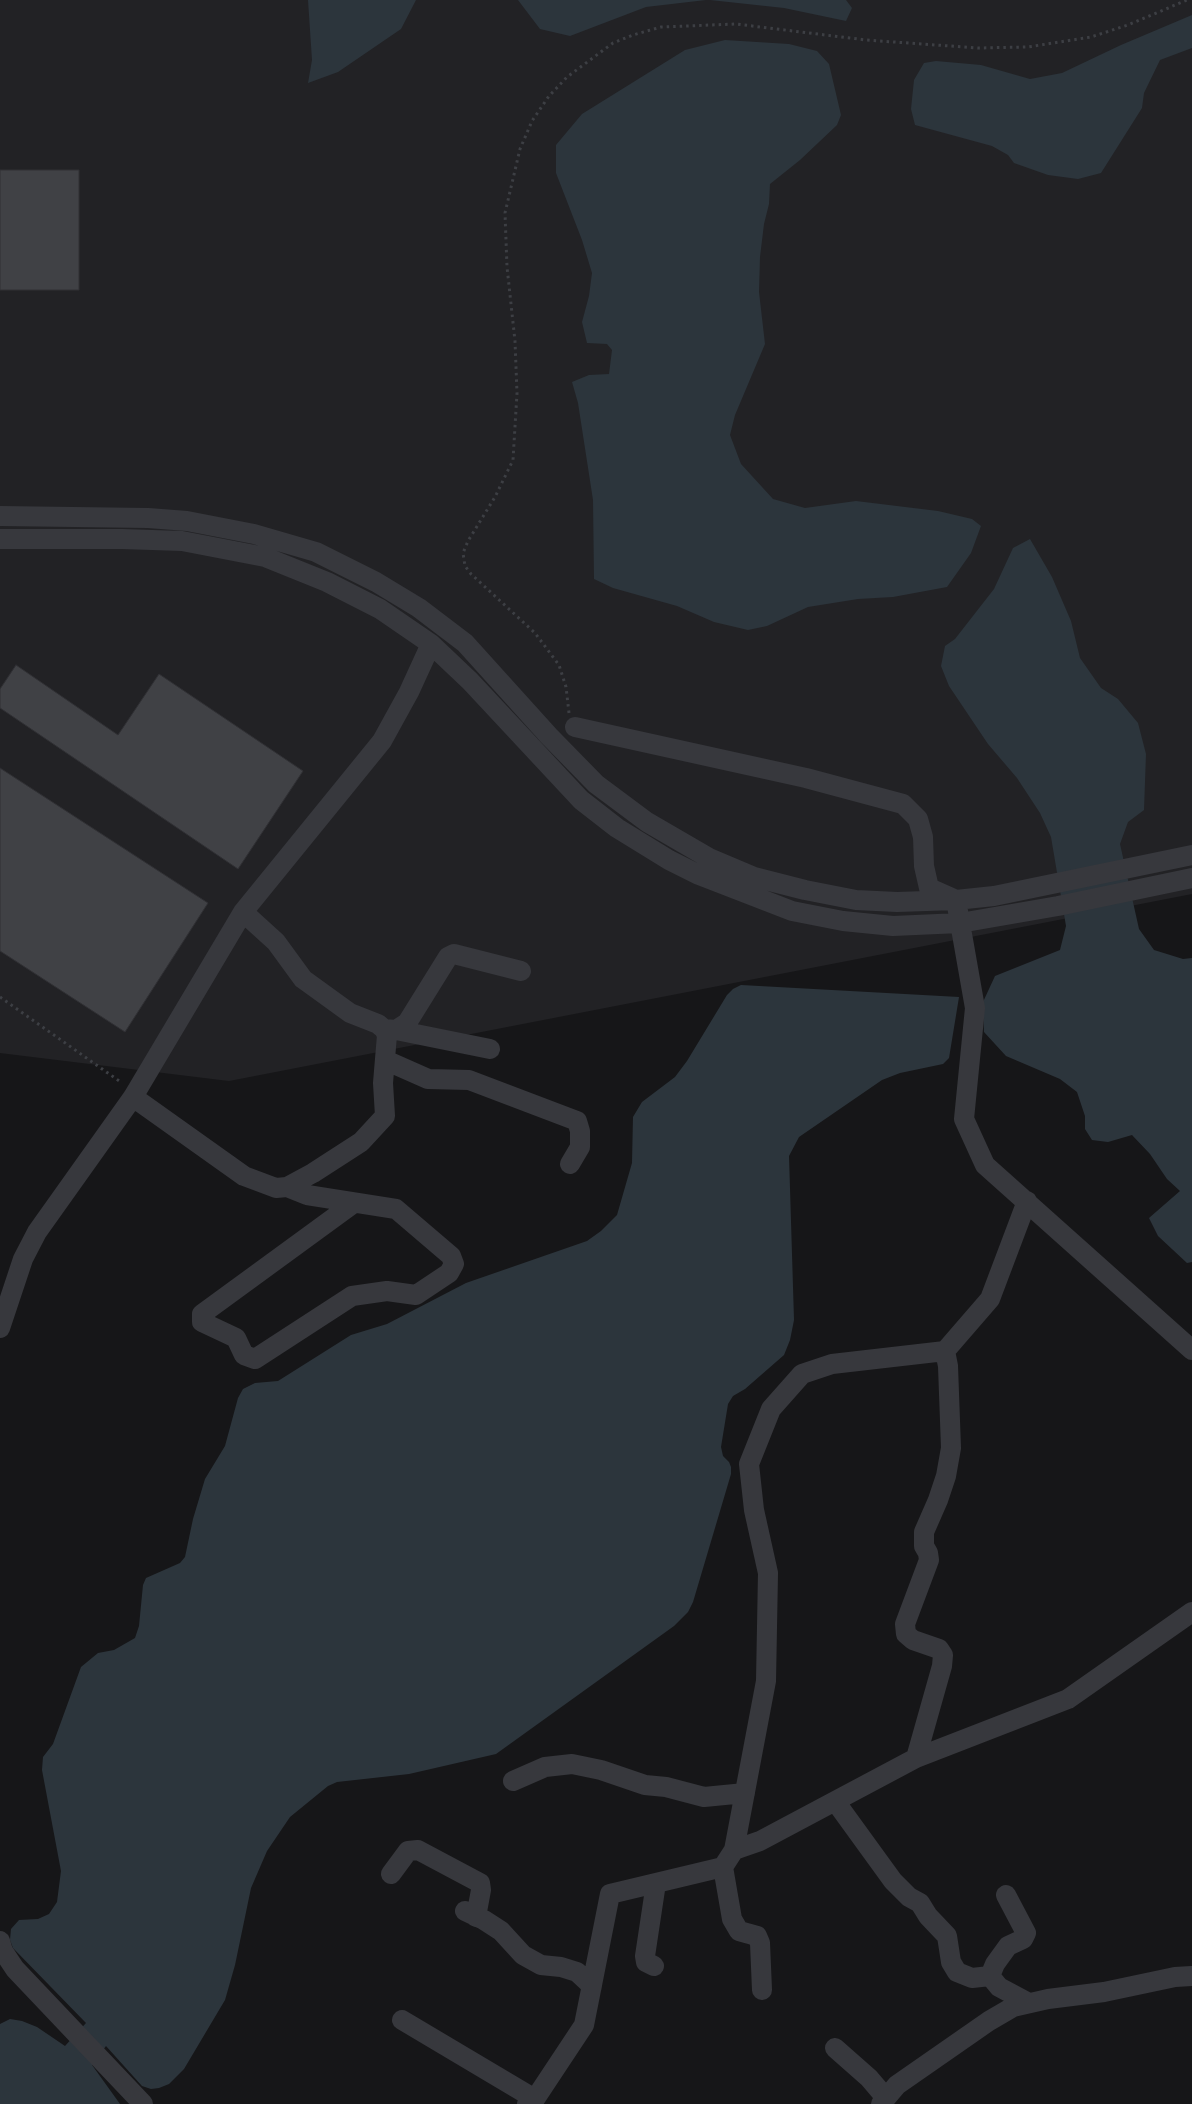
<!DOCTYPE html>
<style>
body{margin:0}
canvas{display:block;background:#161618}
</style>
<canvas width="1192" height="2104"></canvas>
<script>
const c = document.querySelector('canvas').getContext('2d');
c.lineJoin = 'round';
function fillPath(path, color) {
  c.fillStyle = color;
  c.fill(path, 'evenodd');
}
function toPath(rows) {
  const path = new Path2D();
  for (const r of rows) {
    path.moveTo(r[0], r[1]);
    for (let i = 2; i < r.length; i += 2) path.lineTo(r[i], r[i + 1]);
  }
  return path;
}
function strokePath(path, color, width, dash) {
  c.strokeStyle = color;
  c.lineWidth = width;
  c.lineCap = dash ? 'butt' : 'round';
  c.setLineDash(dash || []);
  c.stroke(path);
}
fillPath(toPath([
 [0,0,1192,0,1192,894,229,1081,0,1053]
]), '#222225');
fillPath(toPath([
 [308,0,416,0,401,29,338,72,308,83,312,60],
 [518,0,706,0,646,7,570,36,540,29],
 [710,0,846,0,852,8,846,21,784,8],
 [1192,15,1192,48,1160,60,1144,93,1142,108,1101,173,1078,179,1048,175,1014,163,1008,155,992,146,915,125,911,109,914,80,924,63,936,61,981,65,1030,79,1062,73,1121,45],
 [725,40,789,44,817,51,829,64,841,115,837,125,800,160,770,184,769,204,764,224,760,257,759,292,765,344,735,415,730,435,741,464,773,499,805,508,856,501,938,511,972,519,981,526,971,553,947,587,893,597,858,599,808,607,767,626,748,630,714,622,677,606,613,588,594,579,593,500,578,403,572,382,589,375,609,374,612,350,607,344,587,343,582,322,589,296,592,273,582,240,556,173,556,145,582,114,685,50],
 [1030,539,1052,577,1071,621,1080,658,1101,688,1118,699,1138,723,1146,754,1144,810,1128,822,1120,844,1139,929,1154,950,1183,959,1192,958,1192,1262,1187,1263,1158,1236,1149,1218,1180,1191,1167,1179,1150,1154,1132,1135,1108,1142,1092,1140,1085,1129,1085,1116,1077,1092,1060,1079,1006,1056,984,1032,983,1002,995,976,1060,950,1066,926,1051,837,1040,813,1017,778,988,744,949,686,941,666,945,646,955,639,994,589,1013,548],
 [741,985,959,997,949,1058,943,1064,900,1073,882,1080,799,1137,789,1156,794,1320,790,1340,784,1355,745,1389,733,1396,728,1404,721,1447,723,1456,729,1462,731,1467,731,1474,693,1602,688,1612,674,1626,496,1754,409,1774,337,1782,328,1786,290,1817,267,1851,251,1888,235,1965,225,2000,184,2069,169,2084,159,2088,151,2089,142,2086,106,2046,92,2065,120,2104,0,2104,0,2024,10,2019,22,2021,37,2027,65,2046,86,2023,13,1948,10,1940,11,1929,19,1920,38,1919,49,1914,57,1902,61,1871,42,1770,43,1757,53,1744,81,1667,98,1653,114,1650,135,1638,139,1626,143,1585,146,1578,180,1563,185,1557,193,1519,205,1479,225,1446,238,1398,243,1389,255,1383,278,1381,351,1335,387,1324,466,1283,587,1241,601,1231,617,1215,632,1163,633,1117,642,1102,675,1077,687,1061,727,995,733,989]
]), '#2c353c');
const building = toPath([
 [0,170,79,170,79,290,0,290,0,170],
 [16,665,118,735,159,674,303,771,238,869,0,708,0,689,16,665],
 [0,768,208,903,125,1032,0,951,0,768]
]);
fillPath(building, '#404145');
strokePath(building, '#303034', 1);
strokePath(toPath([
 [569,713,566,687,559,665,535,633,471,574,465,566,463,553,468,541,495,497,513,460,517,393,515,341,507,267,505,213,520,149,532,121,549,96,567,77,613,43,633,35,661,27,736,24,866,40,978,48,1028,47,1091,37,1128,25,1187,0],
 [0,997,122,1083]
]), '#3d3f44', 3, [2.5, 4]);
strokePath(toPath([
 [0,516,148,518,187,521,254,534,316,552,376,582,419,608,465,643,549,736,596,784,647,822,709,858,754,877,805,890,856,900,897,902,956,900,994,896,1192,855],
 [0,539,122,539,182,541,265,557,327,582,380,609,431,644,470,681,581,800,617,828,669,860,699,875,792,911,843,921,893,926,960,923,1058,906,1192,878],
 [575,727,806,778,903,804,918,819,923,837,924,866,929,888,956,900,975,1008,964,1119,985,1165,1192,1350],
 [384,1029,396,1030,407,1023,448,957,454,954,521,971],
 [396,1030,490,1049],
 [385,1060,428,1079,469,1080,577,1121,580,1131,580,1147,570,1164],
 [133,1097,244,1176,276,1188,287,1187,313,1173,361,1142,385,1116,383,1083,387,1035,384,1029,378,1024,350,1013,303,979,276,942,243,912],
 [287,1187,307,1195,396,1209,451,1256,454,1264,449,1273,416,1295,387,1291,352,1296,255,1359,244,1355,236,1338,202,1322,202,1314,354,1203],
 [0,1328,23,1259,37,1232,133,1097,243,912,382,741,409,692,431,644],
 [916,1758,942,1666,943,1655,939,1649,913,1640,906,1634,905,1624,929,1560,928,1553,924,1546,924,1532,938,1500,946,1476,951,1448,948,1366,945,1351],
 [513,1781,545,1767,572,1764,601,1770,645,1785,666,1787,704,1797,745,1793],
 [835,1801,893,1881,909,1897,920,1903,928,1916,947,1936,951,1962,957,1972,972,1978,990,1976,999,1987,1029,2003],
 [734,1850,766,1681,768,1573,754,1510,749,1464,771,1409,802,1374,832,1364,945,1351,990,1299,1027,1201],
 [723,1867,732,1919,739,1931,757,1936,760,1943,762,1990],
 [391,1874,408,1851,418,1850,480,1883,481,1890,476,1917],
 [465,1911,484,1920,501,1931,523,1955,541,1965,561,1967,577,1972,592,1986],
 [0,1941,3,1951,15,1969,143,2104],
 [654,1966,646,1962,645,1956,656,1883],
 [990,1976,995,1964,1008,1946,1023,1939,1026,1933,1006,1895],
 [402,2020,535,2099],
 [835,2048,869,2078,886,2098],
 [527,2104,535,2099,584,2025,610,1894,723,1867,734,1850,760,1841,916,1758,1068,1699,1192,1612],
 [881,2104,897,2085,989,2021,1013,2007,1048,1999,1104,1992,1175,1977,1192,1976]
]), '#37383d', 20);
</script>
